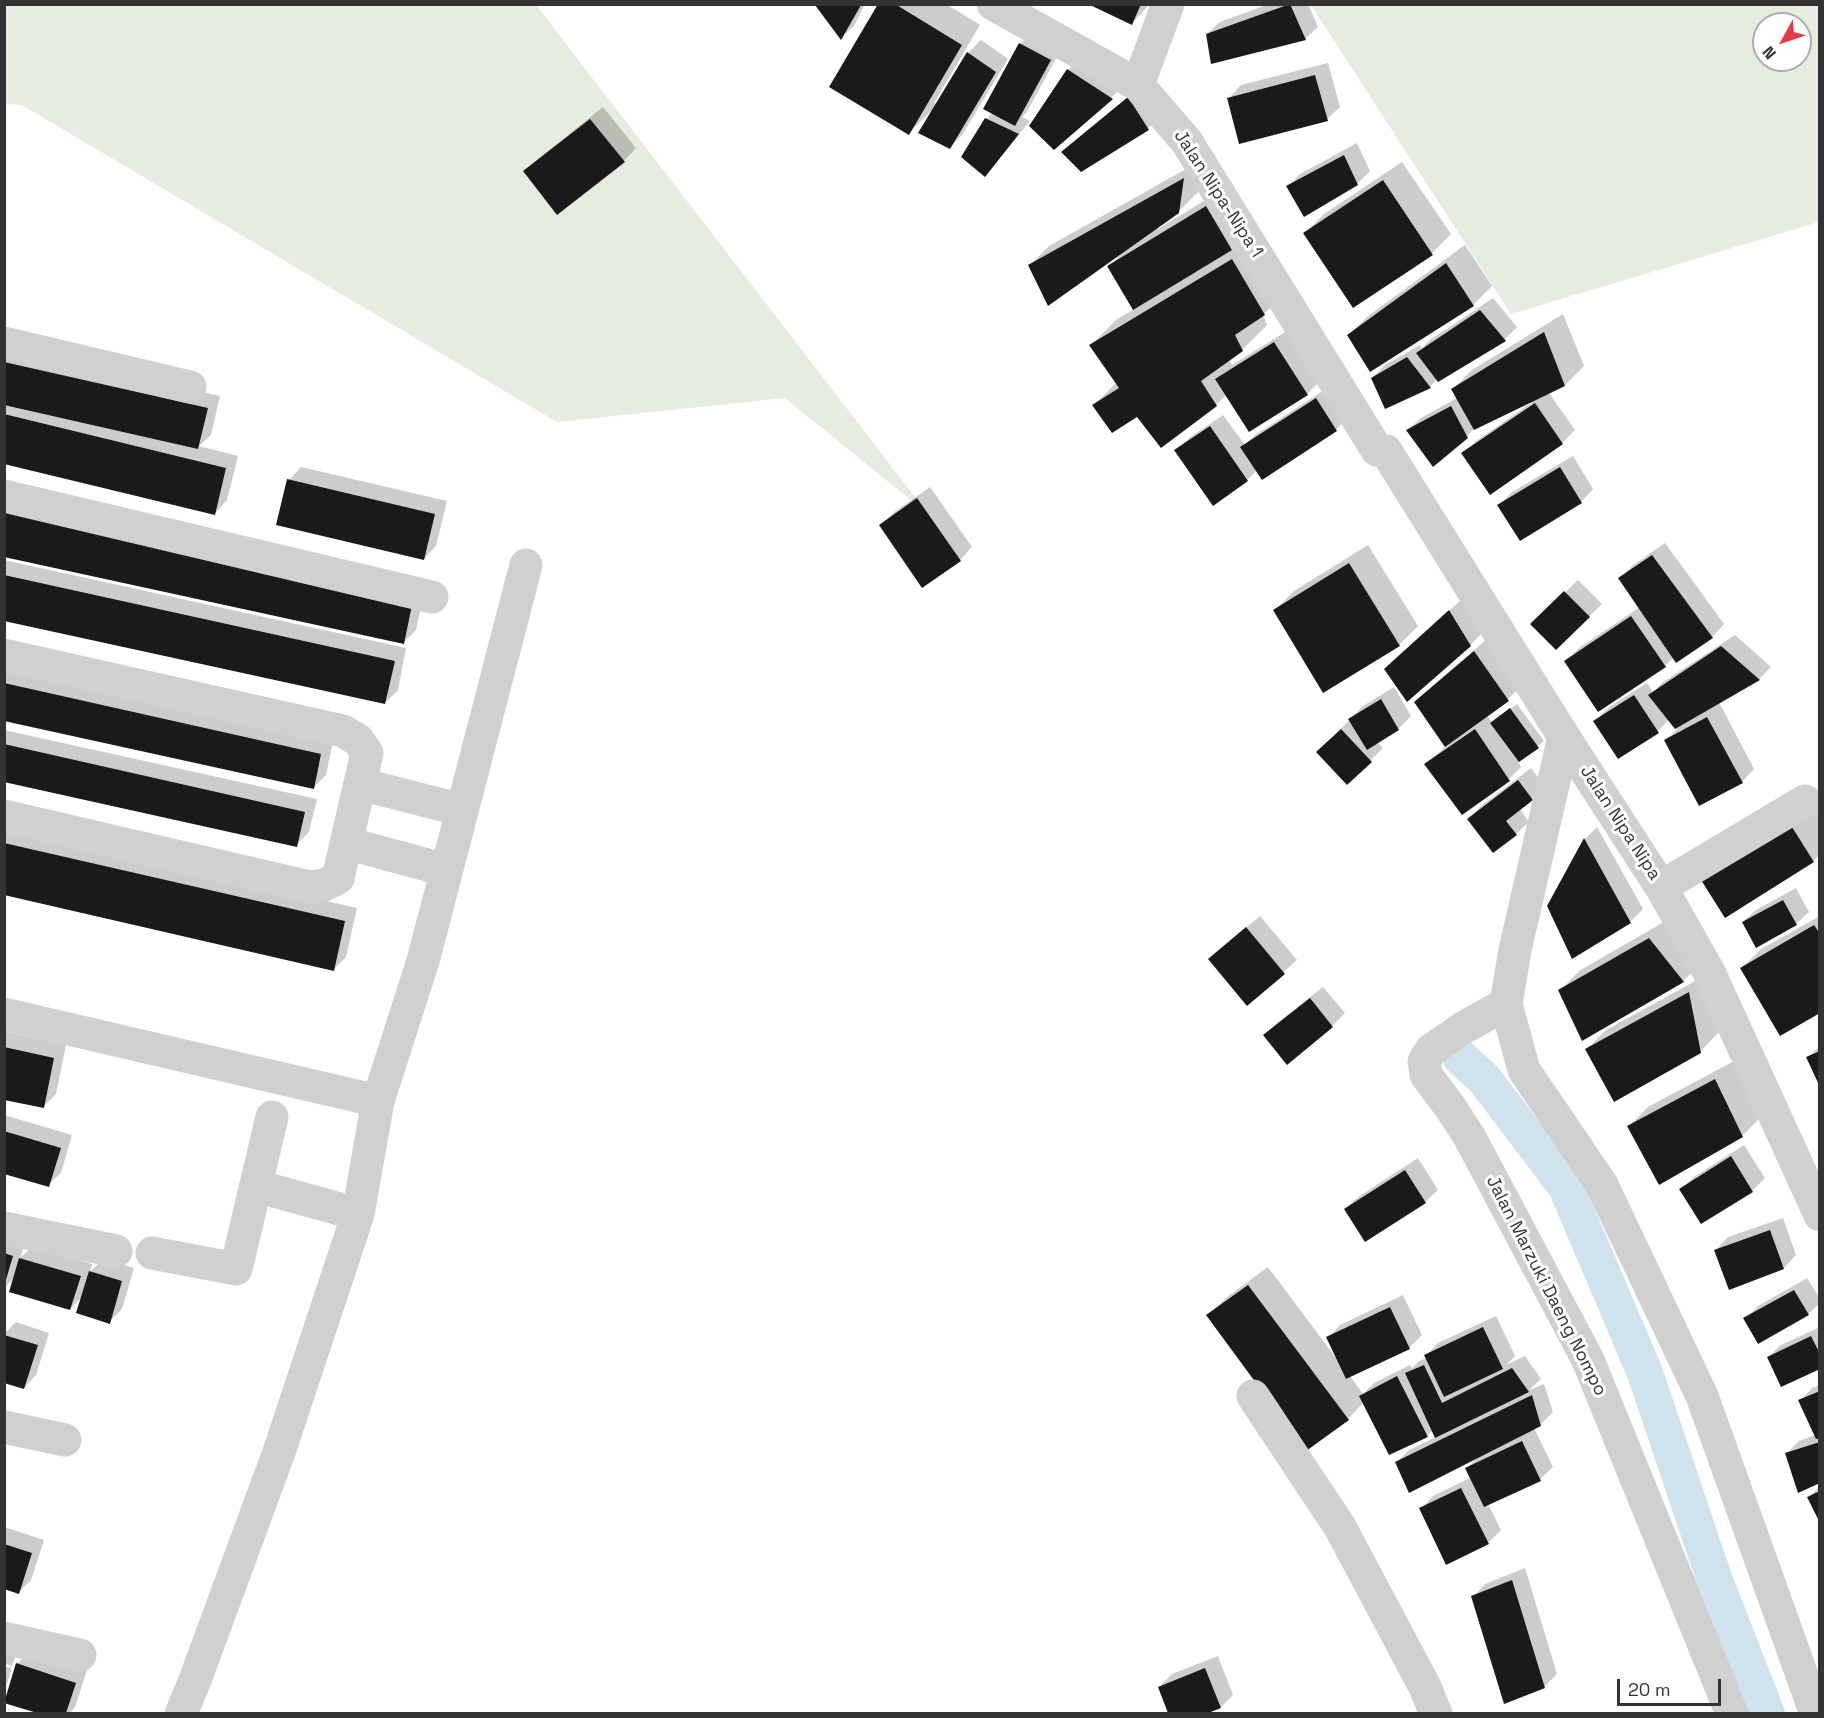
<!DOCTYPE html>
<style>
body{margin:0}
#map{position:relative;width:1824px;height:1718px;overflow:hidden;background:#fff;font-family:"Space Grotesk",sans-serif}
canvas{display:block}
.frame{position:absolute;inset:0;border:6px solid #333;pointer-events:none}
.north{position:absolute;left:1752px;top:12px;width:60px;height:60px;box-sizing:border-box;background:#fff;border:2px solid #adadad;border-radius:50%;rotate:230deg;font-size:16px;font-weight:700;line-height:24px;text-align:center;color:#333}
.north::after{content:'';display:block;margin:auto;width:21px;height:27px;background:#e63946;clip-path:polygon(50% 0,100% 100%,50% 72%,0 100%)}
.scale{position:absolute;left:1617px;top:1679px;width:104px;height:27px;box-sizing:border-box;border:3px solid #333;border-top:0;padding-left:8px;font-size:18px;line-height:21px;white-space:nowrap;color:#333;-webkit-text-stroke:4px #fff;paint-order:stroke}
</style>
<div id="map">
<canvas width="1824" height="1718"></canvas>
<div class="frame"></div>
<div class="north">N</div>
<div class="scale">20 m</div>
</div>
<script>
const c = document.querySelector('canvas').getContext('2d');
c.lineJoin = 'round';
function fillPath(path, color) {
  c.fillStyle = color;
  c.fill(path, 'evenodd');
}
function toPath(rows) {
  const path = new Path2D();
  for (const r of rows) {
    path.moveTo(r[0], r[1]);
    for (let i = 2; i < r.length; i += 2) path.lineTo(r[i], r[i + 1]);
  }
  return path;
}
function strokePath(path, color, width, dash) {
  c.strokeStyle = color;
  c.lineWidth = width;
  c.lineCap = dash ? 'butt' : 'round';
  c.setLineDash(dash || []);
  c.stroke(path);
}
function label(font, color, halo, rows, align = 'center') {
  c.font = font + ' "Space Grotesk",sans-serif';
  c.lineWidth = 6;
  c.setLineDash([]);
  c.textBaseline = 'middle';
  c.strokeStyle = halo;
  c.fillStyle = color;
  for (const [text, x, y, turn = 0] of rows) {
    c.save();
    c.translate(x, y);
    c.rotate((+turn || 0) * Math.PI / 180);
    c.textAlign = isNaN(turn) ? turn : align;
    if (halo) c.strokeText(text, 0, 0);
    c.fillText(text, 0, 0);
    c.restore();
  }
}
fillPath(toPath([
 [4,5,536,5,928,514,785,398,557,422,22,105,5,104],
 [1311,5,1819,5,1819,222,1511,314],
 [1764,24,1800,24,1800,60,1764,60]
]), '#e6ecdf');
fillPath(toPath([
 [817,4,865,4,854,26,841,38],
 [879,4,946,4,980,25,934,103,937,104,968,53,981,40,1008,59,962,135,950,147,932,110,909,133],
 [1091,4,1150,4,1132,23],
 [1269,4,1308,4,1318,27,1305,39,1207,34,1220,22],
 [1033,32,1062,47,1027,112,1022,117,1030,121,985,175,987,119,993,112,1020,44],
 [1081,57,1124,86,1054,148,1068,70],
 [1328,63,1340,107,1327,119,1229,98,1241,85],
 [1141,86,1161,116,1148,128,1063,152],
 [603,107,636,148,624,161,525,171,538,159],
 [1357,143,1370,171,1357,184,1288,187,1300,174],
 [1202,160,1198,192,1178,212,1157,227,1158,229,1225,188,1250,229,1229,250,1258,235,1289,289,1263,315,1267,325,1242,350,1229,359,1232,365,1287,331,1319,382,1307,394,1227,394,1216,405,1138,415,1094,405,1117,382,1091,345,1116,320,1134,309,1109,267,1121,254,1030,265,1049,246],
 [1402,162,1451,234,1432,253,1305,233,1324,214],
 [1465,245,1492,286,1473,305,1371,370,1349,335,1368,316],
 [1493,298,1517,327,1505,339,1438,379,1430,386,1386,407,1372,378,1385,365,1420,345,1422,348,1430,340],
 [1563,314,1584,366,1565,385,1549,393,1575,430,1562,443,1491,493,1463,453,1476,441,1531,403,1530,402,1475,428,1467,436,1408,430,1421,418,1457,398,1453,389,1472,370],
 [4,347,220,396,211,435,199,446,238,456,227,500,215,513,4,462],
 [1329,387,1348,417,1336,430,1257,470,1247,480,1213,504,1176,451,1189,438,1223,415,1245,445,1255,435],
 [1573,456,1593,489,1581,502,1499,505,1512,492],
 [301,467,447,501,436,546,424,559,289,480],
 [930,487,972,547,960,560,881,525,893,513],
 [1665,543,1724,624,1712,637,1674,657,1665,666,1566,661,1579,648,1640,607,1620,579,1632,566],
 [1368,545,1418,626,1399,645,1275,610,1294,591],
 [4,555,425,588,416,630,404,642],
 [4,560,406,648,398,690,385,703,4,619],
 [1578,580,1602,604,1556,648,1532,624],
 [1462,599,1483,632,1470,645,1399,657],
 [1735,635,1771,667,1759,679,1719,702,1754,769,1742,782,1666,740,1677,729,1669,719,1658,731,1595,721,1608,708,1647,683,1653,692,1663,682],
 [1487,639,1520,687,1508,699,1487,715,1492,723,1517,704,1544,741,1518,761,1521,767,1509,779,1426,764,1446,746,1429,689],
 [4,668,333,741,326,775,313,788,4,719],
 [1394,687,1411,716,1398,729,1377,742,1383,748,1370,761,1331,739,1363,706],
 [4,730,317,799,309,832,296,845,4,780],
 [1531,768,1545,786,1520,809,1529,822,1516,834,1493,851,1469,819,1481,806],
 [1820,798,1820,854,1813,861,1698,872],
 [1597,827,1643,909,1630,922,1548,906,1585,839],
 [4,828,357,908,346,957,334,969,4,894],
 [1796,888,1809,912,1796,924,1743,922,1756,910],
 [1260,916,1297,960,1248,1004,1223,947],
 [1820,916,1820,1012,1742,968,1761,949],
 [1669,919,1702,962,1683,981,1560,991,1579,971],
 [1708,974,1719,1032,1700,1052,1587,1049,1606,1030],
 [1323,987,1345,1013,1332,1026,1265,1036,1277,1023],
 [4,1031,66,1045,56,1094,43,1107,4,1098],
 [1820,1046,1820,1083,1808,1057],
 [1734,1061,1761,1117,1742,1136,1629,1126,1648,1107],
 [4,1115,72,1135,61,1173,48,1185,4,1172],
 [1744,1145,1765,1178,1752,1191,1702,1222,1681,1189,1694,1177],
 [1418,1158,1438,1190,1425,1202,1345,1209,1358,1197],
 [1783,1218,1796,1255,1784,1268,1730,1288,1716,1250,1728,1237],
 [4,1237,25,1243,20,1258,33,1246,92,1264,90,1272,103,1259,134,1268,122,1309,109,1322,83,1296,70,1309,15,1277,4,1288],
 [1268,1267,1336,1358,1337,1357,1328,1338,1340,1325,1403,1295,1422,1335,1409,1348,1350,1376,1363,1394,1374,1383,1410,1365,1412,1368,1419,1361,1427,1358,1426,1356,1438,1343,1496,1316,1515,1356,1506,1365,1525,1356,1541,1379,1529,1390,1544,1384,1553,1412,1540,1425,1534,1428,1553,1467,1540,1479,1488,1504,1501,1530,1488,1543,1421,1509,1433,1496,1472,1477,1467,1468,1479,1456,1397,1462,1409,1450,1436,1437,1433,1430,1427,1436,1364,1402,1348,1419,1208,1316,1227,1297],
 [1807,1278,1820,1299,1820,1303,1808,1314,1745,1319,1758,1306],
 [16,1322,49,1333,36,1375,24,1388,4,1382,4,1334],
 [1820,1327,1820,1367,1768,1357,1781,1345],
 [1820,1385,1820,1482,1786,1454,1799,1441,1815,1435,1800,1401,1812,1388],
 [1820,1486,1820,1519,1809,1497],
 [4,1527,44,1540,31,1580,19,1592,4,1588],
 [1525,1568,1557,1674,1544,1687,1473,1597,1485,1584],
 [4,1649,17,1652,12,1666,4,1663],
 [30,1651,87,1670,75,1707,69,1714,42,1714,5,1702,17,1664],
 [1218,1656,1233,1695,1221,1707,1204,1714,1170,1714,1159,1687,1172,1674],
 [4,1666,12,1669,12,1667,7,1684,4,1686]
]), '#0003');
strokePath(toPath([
 [1460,1057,1485,1080,1566,1187,1645,1373,1714,1578,1767,1714]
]), '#cfe2ee', 36);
fillPath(toPath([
 [878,4,895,4,962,45,909,135,829,87],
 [1088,4,1141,4,1132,25],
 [1290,4,1306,40,1211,64,1206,34],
 [815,5,861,5,841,40],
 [1019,43,1051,60,1015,126,983,109],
 [967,52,996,72,950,149,918,133],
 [1067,69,1113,99,1054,150,1029,126],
 [1315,75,1328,121,1239,144,1227,98],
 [1128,97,1149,130,1081,172,1061,152],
 [985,118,1019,134,985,177,961,157],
 [590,119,625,162,557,215,523,171],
 [1344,155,1358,185,1304,217,1286,186],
 [1184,178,1179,213,1048,306,1028,265],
 [1383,180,1433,255,1353,308,1303,233],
 [1206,206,1232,250,1133,310,1107,266],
 [1232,259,1265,315,1235,335,1243,351,1201,381,1217,406,1161,448,1137,417,1112,433,1092,405,1119,388,1089,345],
 [1446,263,1474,306,1370,372,1347,335],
 [1480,310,1506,341,1438,382,1416,353],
 [1544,332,1565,386,1474,430,1451,389],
 [1274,342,1308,395,1249,432,1215,379],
 [1407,357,1431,388,1385,409,1371,378],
 [4,362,208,408,198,449,4,405],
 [1316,398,1337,431,1262,480,1240,447],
 [1535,403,1563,444,1490,495,1461,453],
 [1451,406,1468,438,1433,467,1406,430],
 [4,414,226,468,215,515,4,464],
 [1210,426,1248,481,1213,506,1174,450],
 [1560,467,1582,503,1520,541,1497,505],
 [287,479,435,514,424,560,276,525],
 [917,498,961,561,922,588,879,525],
 [4,511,413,600,404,644,4,557],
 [1652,555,1713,638,1676,663,1618,578],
 [1349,563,1400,646,1323,693,1273,610],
 [4,575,395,661,385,704,4,621],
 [1564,591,1590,617,1556,650,1530,624],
 [1449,610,1471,646,1407,702,1384,669],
 [1631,616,1666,667,1598,712,1564,661],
 [1721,646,1760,680,1675,729,1648,695],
 [1474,651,1509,701,1445,747,1414,702],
 [4,683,321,754,314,789,4,721],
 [1634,695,1659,733,1618,759,1593,721],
 [1381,699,1399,730,1367,750,1348,719],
 [1510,708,1539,748,1519,762,1490,723],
 [1707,717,1743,783,1699,806,1664,740],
 [1341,729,1372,762,1347,785,1316,752],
 [1475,729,1510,781,1462,815,1424,764],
 [4,744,305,812,297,847,4,782],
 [1518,780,1533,800,1506,821,1517,835,1493,853,1467,819],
 [1785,816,1814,862,1725,918,1696,872],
 [1584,838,1631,923,1572,959,1547,906],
 [4,843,345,921,334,971,4,895],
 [1783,900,1797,925,1756,948,1742,922],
 [1814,925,1820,934,1820,1013,1780,1036,1740,968],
 [1246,927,1285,974,1247,1006,1208,959],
 [1649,938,1684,982,1582,1041,1558,990],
 [1689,992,1701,1053,1614,1102,1585,1049],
 [1310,998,1333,1027,1287,1065,1263,1035],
 [4,1047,54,1058,44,1108,4,1100],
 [1820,1051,1820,1087,1806,1057],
 [1715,1079,1743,1137,1659,1185,1627,1126],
 [4,1131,61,1148,49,1187,4,1174],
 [1731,1156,1753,1192,1701,1224,1679,1189],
 [1405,1170,1426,1203,1365,1242,1344,1209],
 [1770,1230,1784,1269,1729,1290,1714,1250],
 [4,1253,13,1256,5,1283,4,1283],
 [19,1258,81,1276,70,1310,9,1292],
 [89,1271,122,1281,110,1324,76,1313],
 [1248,1285,1349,1420,1306,1451,1206,1315],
 [1794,1290,1809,1315,1758,1344,1743,1318],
 [1390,1307,1410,1349,1346,1379,1326,1337],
 [1483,1327,1503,1369,1444,1397,1424,1355],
 [4,1335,38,1345,24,1389,4,1383],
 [1811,1336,1820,1354,1820,1369,1781,1387,1767,1357],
 [1424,1365,1442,1403,1512,1368,1529,1392,1435,1438,1405,1373],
 [1397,1376,1428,1437,1389,1455,1359,1396],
 [1820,1391,1820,1438,1816,1439,1798,1400],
 [1532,1395,1541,1426,1409,1493,1395,1462],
 [1522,1441,1541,1481,1484,1507,1465,1468],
 [1820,1442,1820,1483,1798,1493,1785,1453],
 [1461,1488,1489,1544,1446,1565,1419,1508],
 [1820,1491,1820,1523,1807,1497],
 [4,1544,32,1553,19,1594,4,1589],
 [1512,1580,1545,1688,1504,1704,1471,1596],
 [16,1663,76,1683,66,1713,37,1713,4,1703],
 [1205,1668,1221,1708,1208,1713,1168,1713,1158,1687]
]), '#1a1a1a');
strokePath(toPath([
 [993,4,1138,85,1187,142,1377,450,1386,451,1564,737,1661,887,1709,972,1820,1215],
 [1138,85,1168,4],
 [4,343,190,387],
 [4,496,432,597],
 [4,655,343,731,358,740,367,753,338,878,324,885,310,887,4,816],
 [1564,737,1515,950,1506,1004,1524,1070,1602,1185,1702,1396,1816,1714],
 [360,784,462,810],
 [346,843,446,870],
 [1661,887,1805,801],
 [1506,1004,1463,1028,1431,1050,1424,1061,1426,1075,1450,1107,1469,1136,1588,1360,1732,1714],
 [4,1014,378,1101],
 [256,1186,358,1214],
 [4,1228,116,1251],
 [152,1253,236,1269,272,1117],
 [1253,1396,1340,1527,1425,1687,1436,1714],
 [4,1427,65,1440],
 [4,1638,80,1655],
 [181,1714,195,1680,279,1452,358,1214,378,1101,423,961,526,565]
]), '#d0d0d0', 33);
label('18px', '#333', '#fff', [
 ["Jalan Nipa-Nipa 1",1218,194,57],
 ["Jalan Nipa Nipa",1620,823,57],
 ["Jalan Marzuki Daeng Nompo",1546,1286,63]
]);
</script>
